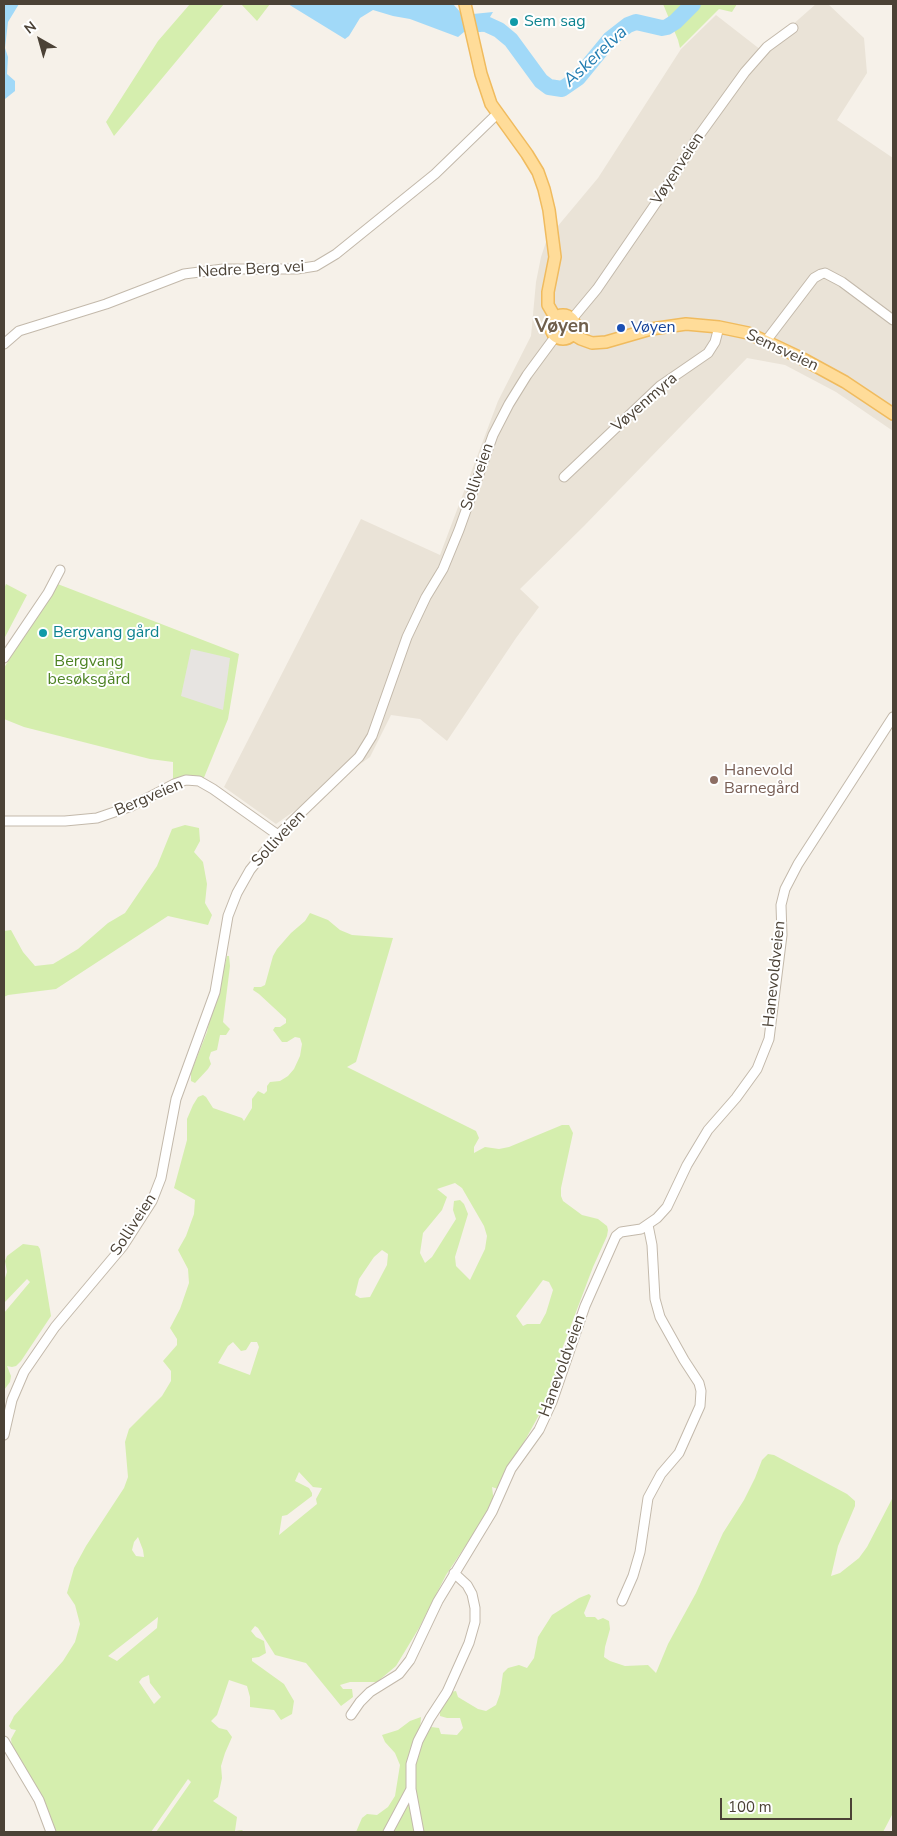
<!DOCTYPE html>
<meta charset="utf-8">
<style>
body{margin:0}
#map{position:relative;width:897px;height:1836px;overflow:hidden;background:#f6f1e9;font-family:"Nunito Sans",sans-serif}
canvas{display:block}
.frame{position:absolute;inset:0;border:5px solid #4b4236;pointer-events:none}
.north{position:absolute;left:15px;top:15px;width:50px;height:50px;-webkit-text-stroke:4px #fff;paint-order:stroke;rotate:322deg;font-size:14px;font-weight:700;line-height:20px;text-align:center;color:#4b4236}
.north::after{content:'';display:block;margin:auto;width:18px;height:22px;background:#4b4236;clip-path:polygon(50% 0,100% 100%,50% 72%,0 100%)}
.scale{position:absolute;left:720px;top:1798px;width:132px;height:22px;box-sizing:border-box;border:2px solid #4b4236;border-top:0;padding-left:6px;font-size:15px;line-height:18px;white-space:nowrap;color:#4b4236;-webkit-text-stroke:4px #fff;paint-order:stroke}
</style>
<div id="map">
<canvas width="897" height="1836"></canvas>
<div class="frame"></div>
<div class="north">N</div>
<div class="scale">100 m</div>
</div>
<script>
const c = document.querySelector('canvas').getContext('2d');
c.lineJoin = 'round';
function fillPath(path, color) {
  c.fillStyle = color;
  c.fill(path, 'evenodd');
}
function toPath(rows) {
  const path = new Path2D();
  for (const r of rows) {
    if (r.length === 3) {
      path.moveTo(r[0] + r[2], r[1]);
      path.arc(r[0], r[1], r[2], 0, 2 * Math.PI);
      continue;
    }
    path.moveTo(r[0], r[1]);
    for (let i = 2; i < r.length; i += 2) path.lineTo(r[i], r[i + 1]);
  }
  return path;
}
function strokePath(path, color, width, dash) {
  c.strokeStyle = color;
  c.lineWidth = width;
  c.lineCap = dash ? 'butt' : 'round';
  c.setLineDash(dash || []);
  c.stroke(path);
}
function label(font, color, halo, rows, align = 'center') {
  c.font = font + ' "Nunito Sans",sans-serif';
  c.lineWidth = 4;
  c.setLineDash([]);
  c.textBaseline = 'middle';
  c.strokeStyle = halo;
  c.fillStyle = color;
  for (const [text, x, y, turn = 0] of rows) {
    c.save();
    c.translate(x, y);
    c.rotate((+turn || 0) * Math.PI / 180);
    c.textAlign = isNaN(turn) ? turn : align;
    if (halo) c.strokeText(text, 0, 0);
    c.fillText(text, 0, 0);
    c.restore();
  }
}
fillPath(toPath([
 [816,4,828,4,864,38,867,73,837,120,893,158,893,431,836,392,785,365,747,358,584,526,520,589,539,607,516,638,447,741,420,719,391,715,370,757,276,824,224,787,361,519,440,555,498,401,531,336,536,282,541,257,547,239,598,178,681,49,716,15,761,50,791,26]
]), '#eae3d7');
fillPath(toPath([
 [190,4,270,4,257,21,241,4,224,4,114,136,106,122,158,41],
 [663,4,737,4,732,12,719,9,680,48,678,40],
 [55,583,239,654,228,719,203,780,173,780,173,762,150,759,24,727,4,719,4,668],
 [6,584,27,595,4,639,4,589],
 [185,825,199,828,200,841,194,852,203,862,207,884,205,903,212,915,208,925,168,916,56,989,8,995,4,997,4,931,11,930,23,952,35,966,53,964,78,949,108,923,125,913,157,866,172,829],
 [310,913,328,920,340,930,352,935,393,938,356,1062,347,1067,476,1131,479,1138,474,1147,474,1153,485,1147,499,1149,509,1147,562,1125,569,1125,573,1133,561,1188,561,1196,563,1201,582,1215,598,1219,607,1226,608,1230,607,1236,593,1267,562,1349,549,1397,498,1489,492,1487,494,1503,446,1575,419,1628,396,1666,377,1682,350,1682,340,1685,343,1689,352,1689,353,1697,341,1706,306,1663,275,1655,258,1628,255,1626,251,1631,256,1637,264,1641,266,1653,259,1657,252,1658,252,1661,284,1684,294,1701,292,1714,281,1720,274,1710,250,1707,250,1697,247,1686,229,1680,217,1715,211,1721,219,1728,227,1730,232,1737,225,1753,221,1766,222,1778,218,1797,213,1801,237,1817,235,1831,242,1830,244,1832,156,1832,191,1782,188,1779,151,1832,56,1832,50,1818,12,1747,11,1739,16,1730,11,1729,9,1726,14,1716,63,1661,75,1642,80,1624,75,1605,67,1593,74,1568,86,1546,124,1488,128,1477,125,1442,129,1429,162,1396,171,1381,171,1371,163,1361,177,1345,177,1339,170,1328,180,1309,189,1283,188,1269,178,1250,186,1236,194,1214,195,1200,174,1188,187,1140,187,1119,193,1105,198,1097,203,1095,206,1097,213,1108,242,1118,244,1121,252,1108,252,1099,258,1091,264,1094,267,1091,267,1086,270,1082,280,1081,288,1076,294,1069,300,1056,302,1044,300,1038,295,1037,287,1042,282,1042,273,1030,275,1027,280,1027,286,1023,286,1019,259,994,253,990,254,987,261,987,265,985,273,956,277,949,291,933,305,921],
 [455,1183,462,1188,484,1226,487,1236,485,1249,470,1280,456,1266,455,1257,468,1214,464,1204,460,1200,454,1201,453,1210,456,1219,432,1257,425,1263,420,1253,423,1233,442,1210,447,1197,437,1189],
 [382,1250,388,1254,387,1265,370,1297,360,1298,355,1295,359,1279,374,1257],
 [543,1280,549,1282,553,1290,546,1313,540,1324,527,1324,523,1326,516,1316],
 [233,1342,241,1351,246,1350,251,1342,257,1342,259,1347,250,1375,218,1363,228,1346],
 [299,1472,313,1487,322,1488,316,1499,317,1504,279,1535,282,1516,287,1515,312,1496,312,1493,309,1488,295,1481],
 [138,1537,143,1550,144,1557,136,1556,132,1550,134,1542],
 [158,1617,157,1628,117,1661,108,1656],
 [149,1675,150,1683,161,1697,154,1704,139,1682,142,1678],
 [227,956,229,956,230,966,223,1022,230,1029,226,1035,220,1035,217,1050,211,1052,209,1058,211,1064,208,1069,195,1083,191,1081,191,1072,207,1032,222,967,225,965],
 [23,1244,38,1246,40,1249,51,1316,21,1361,16,1366,12,1367,7,1366,11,1376,10,1382,4,1390,4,1313,30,1282,27,1279,4,1303,4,1281,7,1272,5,1261,7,1256],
 [768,1454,774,1455,847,1494,855,1501,855,1506,838,1546,831,1576,840,1573,859,1558,867,1547,893,1497,893,1813,883,1832,356,1832,362,1818,367,1814,377,1815,388,1807,395,1796,400,1765,395,1753,385,1742,382,1735,398,1730,410,1721,421,1717,420,1730,425,1738,431,1727,439,1728,441,1734,457,1735,463,1728,460,1718,447,1718,440,1716,440,1709,451,1692,456,1691,458,1697,478,1709,486,1711,496,1705,500,1694,503,1673,508,1668,519,1665,527,1668,534,1658,538,1637,552,1615,579,1598,589,1594,591,1596,584,1613,586,1617,595,1617,598,1620,603,1618,609,1621,610,1629,605,1647,604,1657,610,1661,625,1666,648,1665,656,1673,668,1644,696,1593,723,1533,744,1500,755,1478,762,1460]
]), '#d5eeae');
fillPath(toPath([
 [191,649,230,658,223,710,181,696]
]), '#e7e4e1');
fillPath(toPath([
 [4,4,19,4,8,22,5,48,8,57,7,74,15,81,15,91,5,99],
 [288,4,453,4,463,15,493,12,481,32,464,32,458,37,410,19,393,16,373,10,360,18,349,36,345,39]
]), '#a1d9f8');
strokePath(toPath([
 [464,23,486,24,499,30,511,40,541,81,549,87,562,89,578,78,610,39,628,25,636,22,662,28,667,27,675,22,693,4]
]), '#a1d9f8', 16);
const minor = toPath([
 [572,319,597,289,656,203,698,137,745,72,767,47,793,28],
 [766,341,814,278,821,274,825,273,842,282,893,320],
 [4,344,19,331,106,304,184,274,223,269,297,269,316,266,336,254,435,174,497,114],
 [564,477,660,386,708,353,715,342,719,327],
 [4,658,48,593,60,570],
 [4,821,65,821,97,818,132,806,174,784,186,780,199,781,213,789,278,835],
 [4,1435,12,1400,24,1372,55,1327,123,1246,152,1201,161,1178,176,1099,215,992,228,916,237,893,250,870,278,835,359,757,372,736,407,637,426,597,443,569,459,530,493,435,509,404,527,375,555,337],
 [622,1601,633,1576,640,1552,648,1498,661,1474,679,1453,700,1406,701,1391,699,1383,684,1360,660,1317,655,1299,652,1245,648,1225],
 [351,1715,360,1702,370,1692,399,1674,410,1660,438,1601,492,1512,511,1469,539,1430,552,1402,585,1306,616,1236,621,1232,641,1229,657,1218,667,1207,687,1165,708,1130,736,1098,757,1069,769,1039,782,935,781,905,785,889,798,864,893,717],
 [4,1741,39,1800,51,1832],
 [388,1832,411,1789],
 [419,1832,411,1789,411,1764,418,1741,430,1718,447,1692,469,1643,475,1622,475,1608,472,1594,467,1585,454,1573]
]);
const major = toPath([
 [465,4,481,74,491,104,527,154,538,172,544,189,549,210,555,257,548,292,548,305,555,317],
 [563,327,12],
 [573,334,581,339,592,343,606,342,651,329,686,324,719,327,748,333,801,358,845,382,893,414]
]);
strokePath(minor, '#c3b9ab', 11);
strokePath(major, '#f0bb5e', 14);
strokePath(minor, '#fff', 9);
strokePath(major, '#ffdc99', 11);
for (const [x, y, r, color] of [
 [514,22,5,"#0f9aa8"],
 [621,328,5,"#1a4fb4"],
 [43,633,5,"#0f9aa8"],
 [714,780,5,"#8d6e63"]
]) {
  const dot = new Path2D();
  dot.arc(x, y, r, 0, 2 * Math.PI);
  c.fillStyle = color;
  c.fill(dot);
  strokePath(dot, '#fff', 2);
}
label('16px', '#0d838f', '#fff', [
 ["Sem sag",524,22],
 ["Bergvang gård",53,633]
], 'left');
label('16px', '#4b4236', '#fff', [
 ["Vøyenveien",678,169,-57],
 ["Nedre Berg vei",251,270,-3],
 ["Semsveien",782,351,25],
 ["Vøyenmyra",645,403,-41],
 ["Solliveien",478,477,-71],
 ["Bergveien",149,798,-23],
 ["Solliveien",279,839,-47],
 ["Hanevoldveien",775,974,-84],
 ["Solliveien",134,1225,-57],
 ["Hanevoldveien",563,1366,-70]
]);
label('16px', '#164399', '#fff', [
 ["Vøyen",631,328]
], 'left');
label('16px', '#4d8323', '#fff', [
 ["Bergvang",89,662],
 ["besøksgård",89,680]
]);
label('16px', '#785e54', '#fff', [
 ["Hanevold",724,771],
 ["Barnegård",724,789]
], 'left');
label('italic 18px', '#227db1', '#fff', [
 ["Askerelva",596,57,-43]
]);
label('bold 19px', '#6f5f4c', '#fff', [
 ["Vøyen",562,327]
]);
</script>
